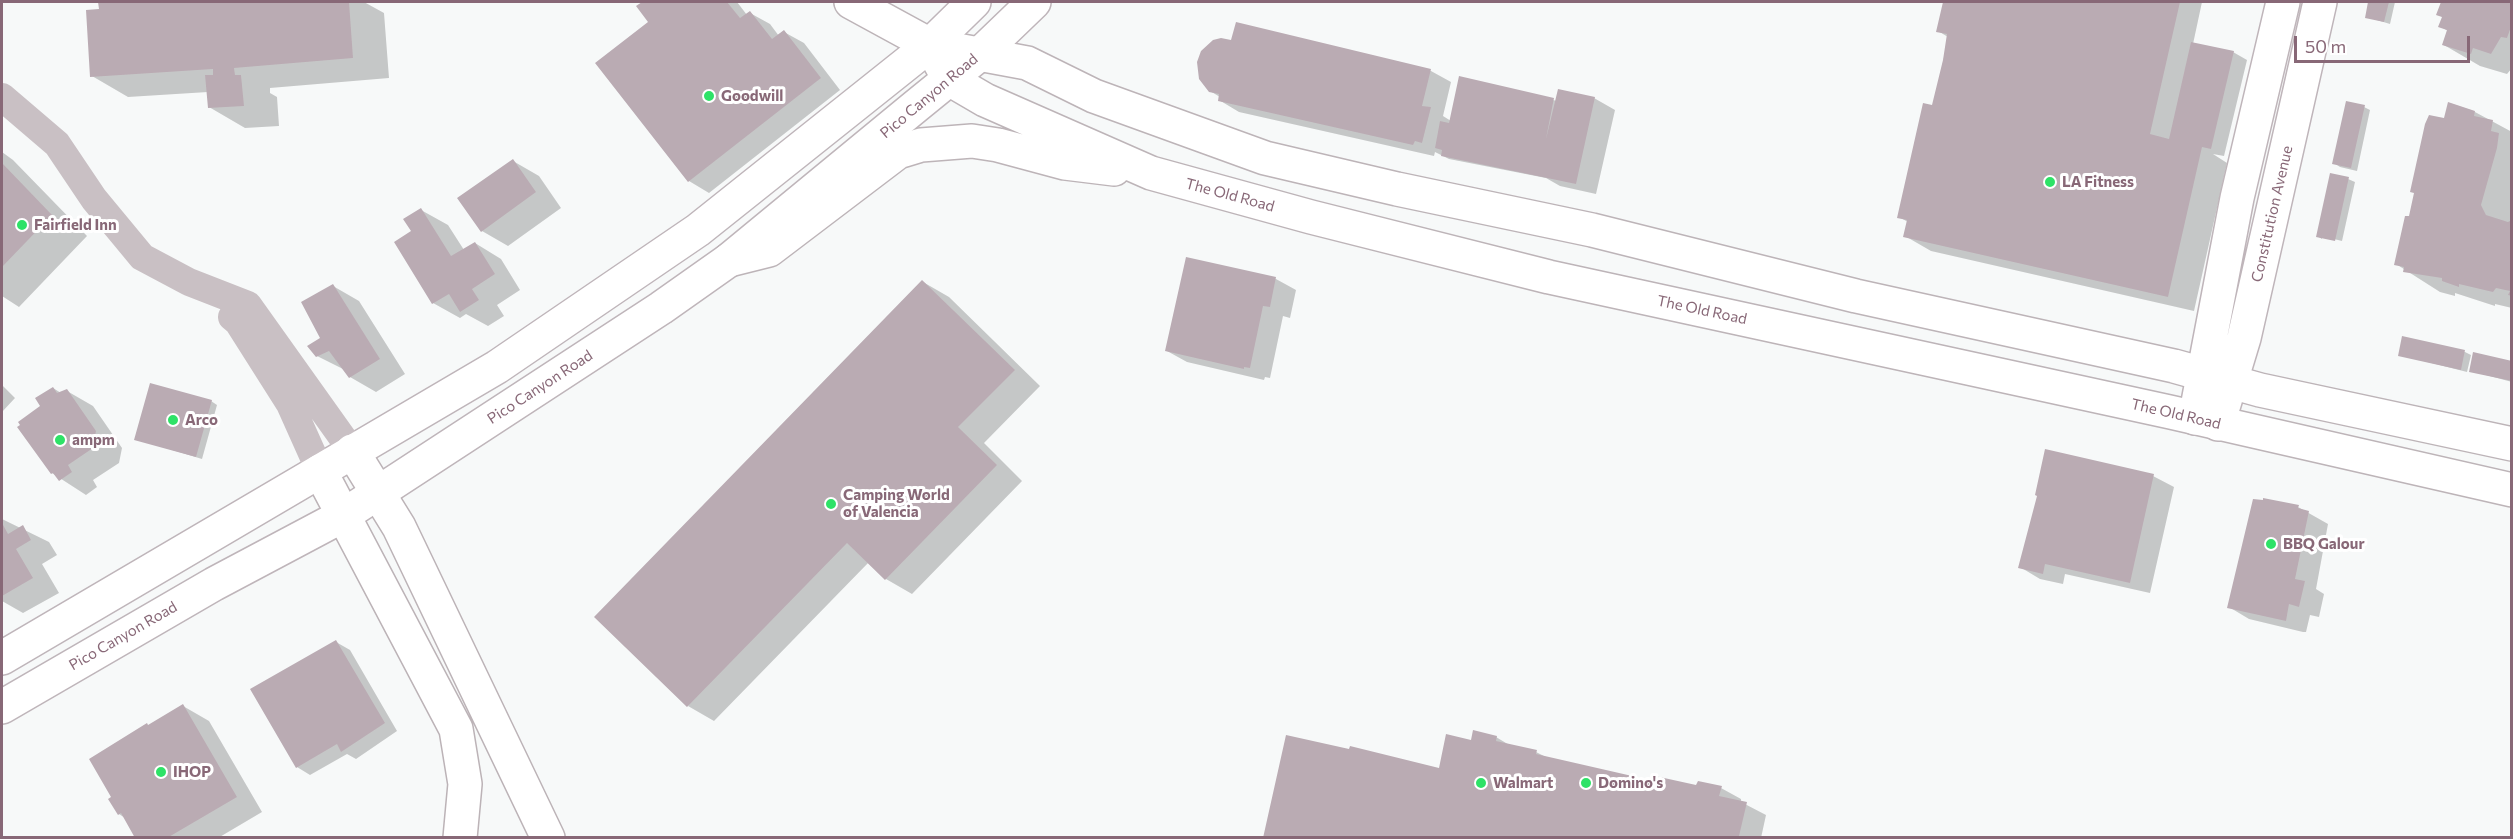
<!DOCTYPE html>
<style>
body{margin:0}
#map{position:relative;width:2513px;height:839px;overflow:hidden;background:#f7f9f9;font-family:Commissioner,sans-serif}
canvas{display:block}
.frame{position:absolute;inset:0;border:3px solid #886877;pointer-events:none}
.scale{position:absolute;left:2294px;top:36px;width:176px;height:27px;box-sizing:border-box;border:3px solid #886877;border-top:0;padding-left:8px;font-size:18px;line-height:21px;white-space:nowrap;color:#886877;-webkit-text-stroke:4px #fff;paint-order:stroke}
</style>
<div id="map">
<canvas width="2513" height="839"></canvas>
<div class="frame"></div>
<div class="scale">50 m</div>
</div>
<script>
const c = document.querySelector('canvas').getContext('2d');
c.lineJoin = 'round';
function fillPath(path, color) {
  c.fillStyle = color;
  c.fill(path, 'evenodd');
}
function toPath(rows) {
  const path = new Path2D();
  for (const r of rows) {
    path.moveTo(r[0], r[1]);
    for (let i = 2; i < r.length; i += 2) path.lineTo(r[i], r[i + 1]);
  }
  return path;
}
function strokePath(path, color, width, dash) {
  c.strokeStyle = color;
  c.lineWidth = width;
  c.lineCap = dash ? 'butt' : 'round';
  c.setLineDash(dash || []);
  c.stroke(path);
}
function label(font, color, halo, rows, align = 'center') {
  c.font = font + ' Commissioner,sans-serif';
  c.lineWidth = 6;
  c.setLineDash([]);
  c.textBaseline = 'middle';
  c.strokeStyle = halo;
  c.fillStyle = color;
  for (const [text, x, y, turn = 0] of rows) {
    c.save();
    c.translate(x, y);
    c.rotate((+turn || 0) * Math.PI / 180);
    c.textAlign = isNaN(turn) ? turn : align;
    if (halo) c.strokeText(text, 0, 0);
    c.fillText(text, 0, 0);
    c.restore();
  }
}
fillPath(toPath([
 [112,2,364,2,384,13,389,78,270,88,270,93,277,97,279,126,245,128,209,107,208,92,128,97,92,76,100,11],
 [644,2,737,2,747,15,750,13,770,24,779,36,784,32,804,43,840,90,709,193,689,181,597,63,650,22,638,7],
 [1944,2,2202,2,2193,44,2233,52,2247,60,2224,156,2213,154,2227,163,2194,311,1931,251,1905,236,1908,222,1899,217,1934,107,1948,37,1938,31],
 [2370,2,2395,2,2390,24,2367,17],
 [2442,2,2512,2,2512,68,2507,74,2480,66,2444,45,2448,31,2440,26,2444,18,2438,14],
 [1237,24,1431,71,1451,82,1443,116,1451,121,1460,78,1557,101,1594,98,1615,110,1596,194,1560,186,1546,178,1449,159,1435,152,1434,156,1239,112,1219,100,1220,97,1210,91,1233,42],
 [2364,107,2370,110,2357,171,2340,167,2334,163],
 [2475,112,2512,132,2512,308,2495,304,2495,306,2455,293,2455,296,2440,292,2396,264,2445,120],
 [2,152,13,160,87,236,19,307,2,296],
 [513,161,539,176,561,208,508,246,482,231],
 [2348,179,2355,182,2342,241,2322,236,2322,239,2317,236],
 [421,210,448,225,464,250,475,243,501,259,520,290,497,305,504,316,488,326,466,314,460,318,433,303,413,232],
 [1187,259,1276,279,1296,290,1290,318,1283,316,1270,378,1265,377,1264,380,1187,362,1167,351],
 [923,282,949,297,1040,386,984,443,1022,481,912,594,886,579,869,562,714,721,688,706],
 [333,286,359,301,405,374,376,392,350,377,345,370,317,356],
 [2465,352,2471,355,2467,372,2400,355],
 [2512,362,2512,382,2471,371],
 [2,385,15,398,2,412],
 [53,388,61,393,67,391,93,406,122,448,119,463,93,480,97,487,86,495,52,473,42,406],
 [211,401,217,405,202,459,136,439],
 [2153,476,2174,487,2150,593,2065,574,2063,584,2040,579,2020,567],
 [2298,507,2328,524,2316,589,2324,594,2319,617,2310,615,2306,632,2303,632,2249,619,2229,607],
 [2,519,49,542,57,555,42,564,59,593,23,613,2,601],
 [336,642,350,650,397,731,356,759,347,754,310,775,297,767],
 [183,706,209,721,262,812,218,838,137,838,125,818,119,814,113,798,149,726],
 [1496,737,1511,746,1536,752,1548,758,1655,783,1721,788,1741,799,1741,802,1766,815,1761,838,1265,838,1440,770,1472,742]
]), '#0003');
fillPath(toPath([
 [98,2,349,2,353,58,234,68,235,75,241,75,244,106,208,108,205,75,213,75,213,69,90,77,86,10,99,9],
 [642,2,727,2,740,18,750,11,772,39,784,30,821,78,688,182,595,63,648,22,636,6],
 [1943,2,2180,2,2150,134,2169,139,2191,42,2234,51,2211,149,2202,147,2168,297,1903,237,1907,220,1897,218,1923,103,1932,105,1943,60,1947,34,1936,32],
 [2368,2,2389,2,2384,22,2365,18],
 [2441,2,2512,2,2512,24,2507,38,2501,37,2491,54,2473,48,2471,54,2442,45,2447,30,2438,27,2442,17,2436,15],
 [1236,22,1431,69,1422,106,1431,107,1422,143,1415,141,1413,145,1218,101,1219,94,1209,92,1199,79,1197,62,1201,51,1213,40,1221,38,1231,40],
 [1459,76,1554,98,1546,139,1558,89,1595,97,1576,184,1441,156,1442,150,1435,148,1440,121,1449,123],
 [2346,101,2365,105,2351,168,2332,164],
 [2448,102,2475,111,2474,116,2493,120,2491,131,2499,133,2497,148,2481,205,2486,215,2508,222,2512,220,2512,296,2508,295,2510,291,2496,288,2493,292,2459,284,2459,287,2442,281,2442,278,2403,272,2404,267,2394,265,2405,216,2409,216,2414,193,2410,192,2425,124,2429,115,2444,118],
 [513,159,536,192,481,232,457,198],
 [2,163,52,215,2,267],
 [2330,173,2349,177,2335,241,2316,237],
 [421,208,451,256,475,242,495,274,472,289,479,300,460,312,449,294,432,304,394,242,411,231,403,219],
 [1186,257,1276,277,1270,307,1263,306,1250,368,1244,367,1244,369,1165,351],
 [922,280,1015,370,958,427,997,465,885,580,847,543,687,707,594,617],
 [333,284,380,359,349,378,329,351,316,357,307,346,320,338,301,302],
 [2402,336,2465,350,2461,370,2398,356],
 [2473,352,2512,361,2512,381,2469,372],
 [150,383,212,400,196,457,134,440],
 [53,387,57,393,67,389,96,431,93,448,68,465,72,472,59,481,53,473,51,474,17,427,20,425,18,422,40,406,35,398],
 [2045,449,2154,474,2130,583,2045,564,2043,574,2018,568,2037,496,2035,495],
 [2263,498,2299,505,2298,508,2309,511,2295,579,2305,581,2299,607,2289,604,2286,621,2227,608,2253,499,2263,500],
 [2,523,8,534,23,525,31,540,16,549,33,578,2,596],
 [336,640,385,723,341,752,337,744,296,768,250,689],
 [183,704,237,797,167,838,135,838,121,813,118,815,108,799,111,797,89,759,147,723,148,725],
 [1473,730,1497,736,1496,741,1537,750,1536,754,1654,781,1655,776,1696,785,1698,781,1722,786,1719,796,1747,802,1739,836,1743,838,1263,838,1286,735,1349,749,1350,746,1439,768,1446,734,1471,740]
]), '#baabb3');
const secondary = toPath([
 [2195,418,2237,198,2283,2],
 [2218,424,2244,338,2320,2],
 [2,658,497,367,698,230,930,45,974,2],
 [2,707,214,584,344,515,661,308,729,260,916,106,980,54,1034,2]
]);
const primary = toPath([
 [851,2,930,45,1027,63,1094,96,1265,158,1397,189,1592,230,1856,296,2174,366,2260,390,2512,444],
 [930,45,949,79,985,100,1151,173,1311,217,1549,277,2170,412,2512,490],
 [729,260,769,250,898,152,921,145,972,141,998,145,1065,163,1114,169]
]);
const highway = toPath([
 [352,451,399,527,548,838],
 [320,471,456,729,465,784,460,838]
]);
strokePath(secondary, '#bfb5ba', 36);
strokePath(primary, '#bdb4b8', 36);
strokePath(highway, '#bcb3b7', 36);
strokePath(toPath([
 [2,97,57,144,94,199,142,257,189,282,248,305,352,451],
 [232,317,238,322,290,404,320,471]
]), '#c9c0c4', 28);
strokePath(secondary, '#fff', 33);
strokePath(primary, '#fff', 33);
strokePath(highway, '#fff', 33);
for (const [x, y, r, color] of [
 [709,96,6,"#2ee267"],
 [2050,182,6,"#2ee267"],
 [22,225,6,"#2ee267"],
 [173,420,6,"#2ee267"],
 [60,440,6,"#2ee267"],
 [831,504,6,"#2ee267"],
 [2271,544,6,"#2ee267"],
 [161,772,6,"#2ee267"],
 [1481,783,6,"#2ee267"],
 [1586,783,6,"#2ee267"]
]) {
  const dot = new Path2D();
  dot.arc(x, y, r, 0, 2 * Math.PI);
  c.fillStyle = color;
  c.fill(dot);
  strokePath(dot, '#fff', 2);
}
label('bold 15px', '#886877', '#fff', [
 ["Goodwill",721,96],
 ["LA Fitness",2062,182],
 ["Fairfield Inn",34,225],
 ["Arco",185,420],
 ["ampm",72,440],
 ["Camping World",843,495],
 ["of Valencia",843,512],
 ["BBQ Galour",2283,544],
 ["IHOP",173,772],
 ["Walmart",1493,783],
 ["Domino's",1598,783]
], 'left');
label('15px', '#886877', '#fff', [
 ["Pico Canyon Road",929,96,-40],
 ["The Old Road",1230,195,15],
 ["Constitution Avenue",2272,214,-77],
 ["The Old Road",1702,310,12],
 ["Pico Canyon Road",540,387,-33],
 ["The Old Road",2176,414,13],
 ["Pico Canyon Road",123,636,-30]
]);
</script>
